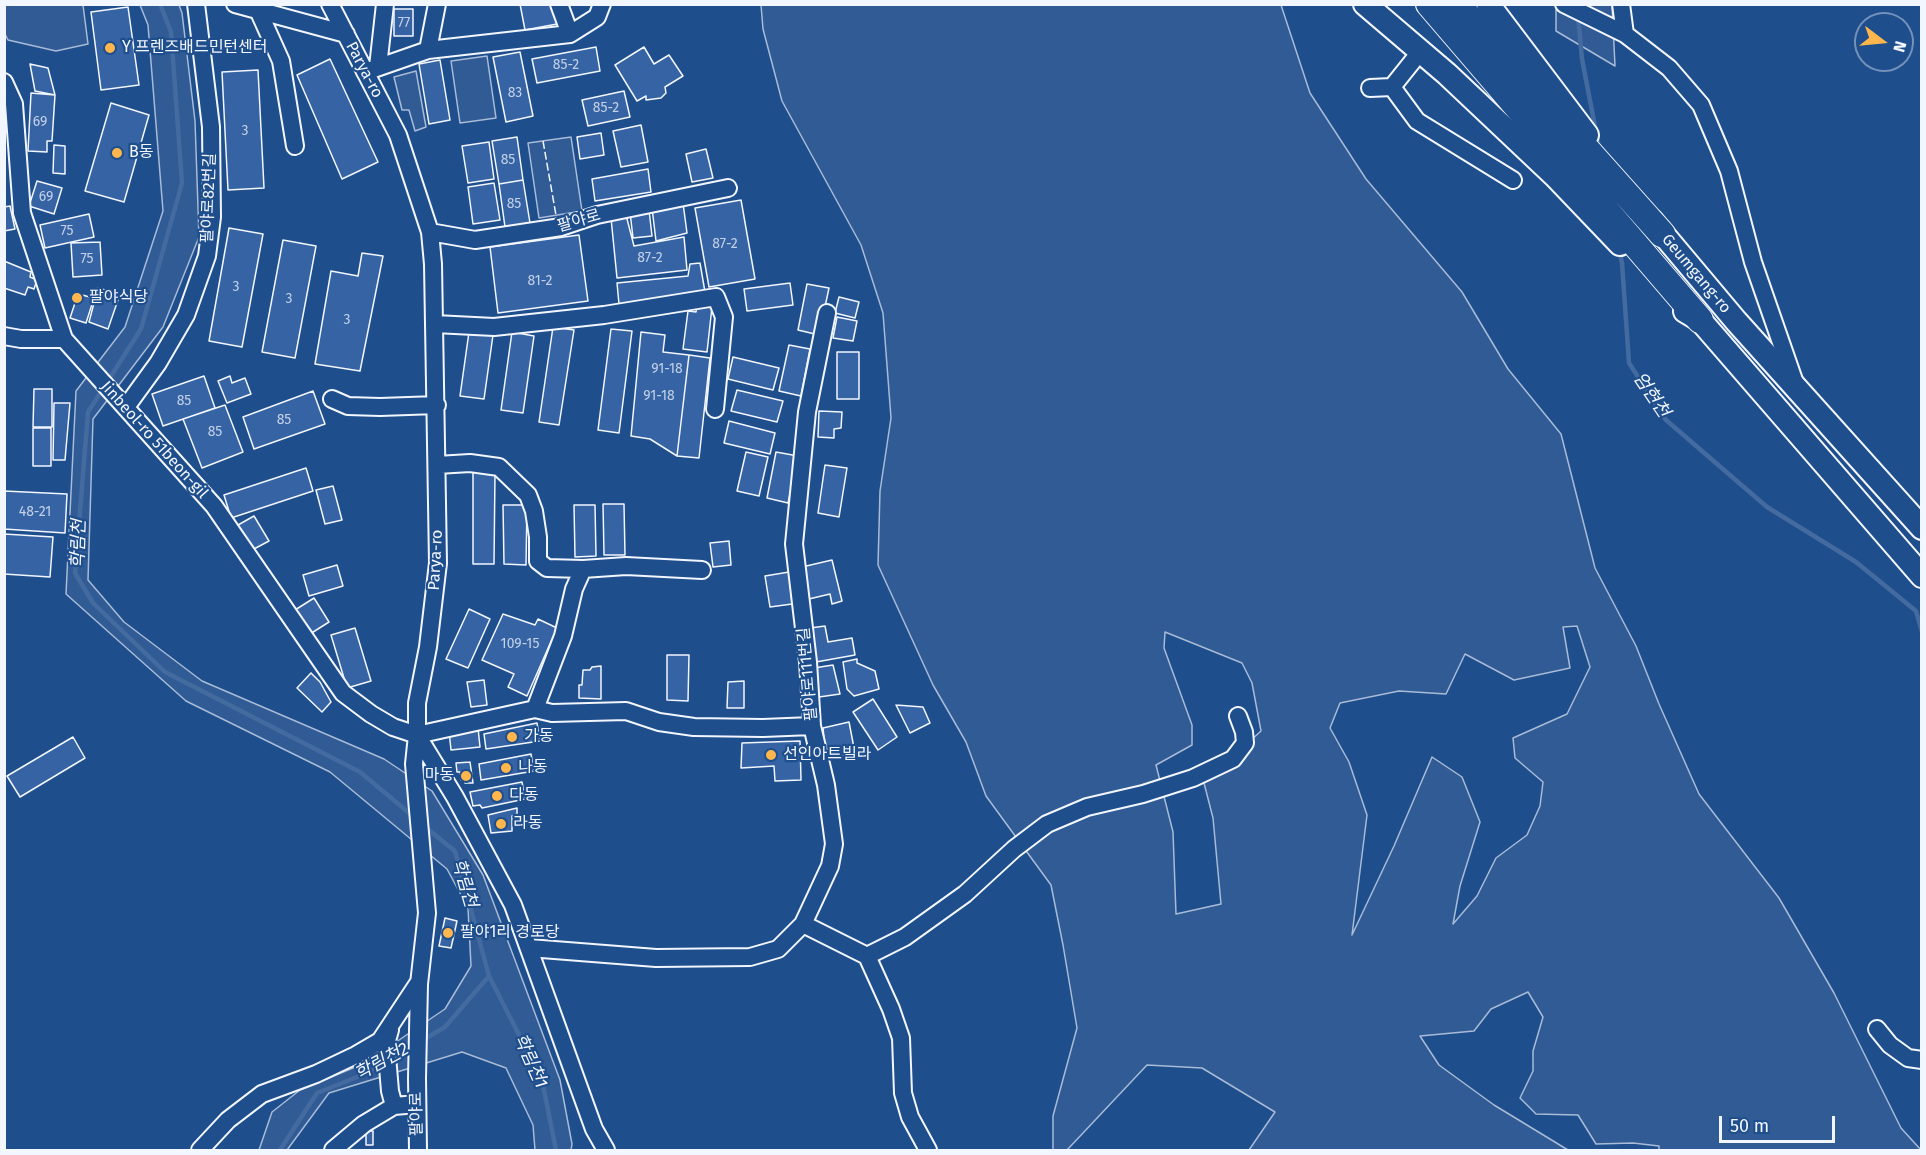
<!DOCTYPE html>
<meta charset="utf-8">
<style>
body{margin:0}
#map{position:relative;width:1926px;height:1155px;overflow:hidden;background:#1f4e8c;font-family:"Fira Sans",sans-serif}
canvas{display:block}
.frame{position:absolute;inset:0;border:6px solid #f2f6ff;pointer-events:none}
.north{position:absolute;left:1854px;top:12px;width:60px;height:60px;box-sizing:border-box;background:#1f4e8c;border:2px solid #7391ba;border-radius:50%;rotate:106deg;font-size:16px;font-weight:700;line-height:24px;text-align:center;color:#f2f6ff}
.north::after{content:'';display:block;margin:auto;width:21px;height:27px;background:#ffb74d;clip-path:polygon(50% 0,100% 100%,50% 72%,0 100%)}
.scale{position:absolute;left:1719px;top:1116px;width:116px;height:27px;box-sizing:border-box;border:3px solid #f2f6ff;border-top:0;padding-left:8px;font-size:18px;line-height:21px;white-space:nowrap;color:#f2f6ff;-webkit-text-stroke:4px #1f4e8c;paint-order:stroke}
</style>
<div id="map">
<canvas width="1926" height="1155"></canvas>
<div class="frame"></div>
<div class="north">N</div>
<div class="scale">50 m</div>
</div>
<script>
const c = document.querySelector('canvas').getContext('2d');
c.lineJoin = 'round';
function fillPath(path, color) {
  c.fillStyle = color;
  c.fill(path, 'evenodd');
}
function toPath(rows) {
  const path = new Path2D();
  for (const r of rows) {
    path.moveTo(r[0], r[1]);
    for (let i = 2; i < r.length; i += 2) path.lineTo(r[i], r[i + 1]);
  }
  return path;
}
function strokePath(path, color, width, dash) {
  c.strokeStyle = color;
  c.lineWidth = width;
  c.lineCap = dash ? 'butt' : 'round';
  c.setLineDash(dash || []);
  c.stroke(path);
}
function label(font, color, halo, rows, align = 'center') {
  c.font = font + ' "Fira Sans","Noto Sans KR",sans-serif';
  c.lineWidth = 4.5;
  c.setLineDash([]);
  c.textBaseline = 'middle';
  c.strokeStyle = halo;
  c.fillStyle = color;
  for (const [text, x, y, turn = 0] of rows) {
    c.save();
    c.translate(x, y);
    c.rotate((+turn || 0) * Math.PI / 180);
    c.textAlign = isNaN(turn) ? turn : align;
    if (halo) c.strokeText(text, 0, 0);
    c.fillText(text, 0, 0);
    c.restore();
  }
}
const built = toPath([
 [4,5,83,5,88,44,56,51,8,40,5,34,4,5],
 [140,5,179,5,182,13,195,121,199,237,163,327,93,419,88,580,124,622,202,681,384,759,432,791,483,875,560,1080,572,1144,571,1150,535,1150,533,1125,506,1068,462,1052,329,1093,287,1150,259,1150,272,1112,300,1090,365,1063,445,1009,471,966,468,908,447,869,330,772,186,701,66,594,76,391,125,327,163,211,148,25,140,5],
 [761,5,1281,5,1310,93,1366,179,1462,292,1508,369,1561,434,1595,568,1636,646,1659,704,1699,794,1779,898,1834,993,1901,1128,1921,1150,1659,1150,1659,1146,1633,1143,1596,1144,1578,1115,1536,1114,1520,1098,1533,1071,1533,1051,1543,1017,1528,992,1491,1009,1474,1031,1420,1036,1439,1065,1494,1105,1568,1150,1249,1150,1275,1112,1202,1068,1147,1065,1067,1150,1053,1150,1053,1116,1077,1028,1063,945,1051,885,986,796,966,742,933,685,878,565,880,491,891,418,883,313,861,245,782,101,763,29,761,5],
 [1577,626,1590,667,1567,714,1513,738,1515,758,1543,782,1540,806,1527,835,1496,858,1477,896,1453,924,1460,886,1480,822,1462,777,1432,757,1394,846,1352,935,1367,815,1349,762,1330,728,1340,703,1399,691,1446,694,1465,654,1514,680,1570,668,1563,627,1577,626],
 [1165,632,1242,663,1252,683,1261,731,1204,783,1213,818,1221,904,1176,914,1173,832,1156,765,1192,745,1192,725,1164,648,1165,632],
 [1556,5,1612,5,1615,66,1556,31,1556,5],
 [487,56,496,118,460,123,451,61,487,56],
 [416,71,426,127,415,131,409,110,402,110,394,77,416,71],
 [571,137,582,211,539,218,528,143,571,137]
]);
fillPath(built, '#305b95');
strokePath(built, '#a8bbd7', 1.5);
strokePath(toPath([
 [160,4,171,32,182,183,141,329,88,412,75,573,93,603,165,672,360,772,414,817],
 [1578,16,1582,59,1599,147],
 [1619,249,1622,263,1629,363,1666,420,1767,507,1856,562,1916,611,1922,632],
 [425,827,455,851,489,976,542,1080,556,1150],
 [423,1040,445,1027,489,976],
 [392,1058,413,1045],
 [280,1150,317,1093,362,1075,385,1062]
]), '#446ba0', 4.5);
const building = toPath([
 [520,4,553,4,557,24,525,30,520,4],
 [128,7,139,85,101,90,91,12,128,7],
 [394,9,413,9,413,36,394,36,394,9],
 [596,47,600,71,537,83,532,59,596,47],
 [644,47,654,64,669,55,683,76,665,87,666,93,661,98,646,100,646,96,637,101,615,65,644,47],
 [520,52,533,116,506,122,493,57,520,52],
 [330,59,378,162,342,179,297,75,330,59],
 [440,60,450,120,429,124,419,64,440,60],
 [30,64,48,68,55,95,35,91,30,64],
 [258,70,264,188,228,190,222,72,258,70],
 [624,91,630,117,588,126,582,100,624,91],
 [31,93,55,95,52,141,47,141,47,152,28,151,31,93],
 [111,103,149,115,124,202,85,191,111,103],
 [641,125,648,162,621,167,613,131,641,125],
 [601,133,604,155,580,159,577,137,601,133],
 [517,137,523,180,499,184,492,141,517,137],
 [489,142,494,179,468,183,462,146,489,142],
 [54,145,65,146,65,174,53,173,54,145],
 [706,149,713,178,692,182,686,154,706,149],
 [648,169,651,192,595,201,592,179,648,169],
 [523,180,530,223,505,227,499,184,523,180],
 [37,181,62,188,54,214,29,206,37,181],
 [494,183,500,220,473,224,468,187,494,183],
 [741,200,755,279,709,287,695,208,741,200],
 [683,203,687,233,656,241,652,208,683,203],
 [10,206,15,229,4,231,4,207,10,206],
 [649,210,652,236,633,238,630,212,649,210],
 [89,214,94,237,45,248,40,225,89,214],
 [626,215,634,246,684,237,687,270,617,278,611,218,626,215],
 [229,228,263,234,242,347,209,341,229,228],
 [579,235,588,301,498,313,490,247,579,235],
 [283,240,316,246,295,358,262,352,283,240],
 [100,242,102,275,73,277,71,243,100,242],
 [362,253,383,256,360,371,315,364,331,271,358,276,362,253],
 [4,261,31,272,30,277,37,280,34,289,28,287,25,295,4,288,4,261],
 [700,263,705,292,619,304,617,283,688,276,690,264,700,263],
 [790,283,793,305,747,311,744,289,790,283],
 [807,284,829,288,819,335,798,330,807,284],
 [98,288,120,294,108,329,89,322,98,288],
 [78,294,94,298,86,323,70,318,78,294],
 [839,297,859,302,855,318,835,313,839,297],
 [697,305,712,307,707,352,683,349,688,311,696,312,697,305],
 [837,317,857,321,853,341,833,338,837,317],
 [553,327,574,330,559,425,539,422,553,327],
 [611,329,632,331,619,433,598,430,611,329],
 [469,332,493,335,484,399,460,396,469,332],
 [512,332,534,336,523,413,501,410,512,332],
 [641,332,665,335,663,352,689,355,677,456,650,439,631,436,641,332],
 [789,345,810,349,801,396,779,391,789,345],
 [837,352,859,352,859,399,837,399,837,352],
 [689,355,710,358,699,458,677,456,689,355],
 [733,357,779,368,773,390,728,379,733,357],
 [204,376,215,408,163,426,152,394,204,376],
 [230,376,232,383,245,378,251,394,227,403,218,381,230,376],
 [34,389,52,389,52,427,33,427,34,389],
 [737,390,783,401,777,422,731,411,737,390],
 [313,391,325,424,254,449,243,417,313,391],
 [54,403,70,403,65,460,53,460,54,403],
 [225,405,243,452,202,468,183,419,225,405],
 [819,411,842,412,841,428,834,429,834,438,818,437,819,411],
 [729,421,775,433,770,454,724,443,729,421],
 [33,428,51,428,51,466,33,466,33,428],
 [746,452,768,457,759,496,737,491,746,452],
 [776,452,798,456,788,503,767,498,776,452],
 [825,465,847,468,839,517,818,513,825,465],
 [306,468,313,491,231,518,224,495,306,468],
 [473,472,495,473,494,564,473,564,473,472],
 [333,486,342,520,325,524,316,490,333,486],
 [4,491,67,494,65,533,4,529,4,491],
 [603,504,624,504,625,555,604,555,603,504],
 [503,505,527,505,526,565,504,564,503,505],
 [574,505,595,505,596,556,575,557,574,505],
 [254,516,269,541,252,550,238,525,254,516],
 [4,534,53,537,50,577,4,574,4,534],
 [729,541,731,565,713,567,710,543,729,541],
 [832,560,842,601,832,604,830,594,809,599,802,567,832,560],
 [337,565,343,586,309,596,303,575,337,565],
 [789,572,792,604,770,607,765,576,789,572],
 [314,598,329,622,310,634,295,610,314,598],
 [469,609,490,619,468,668,446,659,469,609],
 [503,614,535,625,538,619,557,628,527,696,508,687,514,674,482,660,503,614],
 [825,626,828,642,852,638,855,655,816,662,810,628,825,626],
 [355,628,371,681,347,688,331,635,355,628],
 [667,655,689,655,688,701,667,700,667,655],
 [857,659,857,663,875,671,879,689,854,696,847,689,843,662,857,659],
 [833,665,840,694,819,697,814,668,833,665],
 [601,666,601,699,579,698,579,685,582,685,583,670,590,670,592,667,601,666],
 [311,673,320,682,331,702,322,712,297,688,311,673],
 [484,680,487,705,471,707,467,682,484,680],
 [744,681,744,708,727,708,728,682,744,681],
 [873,699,897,737,878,750,853,712,873,699],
 [896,705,923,707,930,723,910,733,896,705],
 [849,722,855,753,826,758,823,728,849,722],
 [537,723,540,741,486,749,484,734,537,723],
 [478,728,480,747,451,750,449,731,478,728],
 [73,737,85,758,20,797,7,776,73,737],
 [800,741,801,780,775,781,774,766,741,768,742,743,800,741],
 [531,754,534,771,481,780,479,764,531,754],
 [470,762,473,783,465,783,464,779,461,780,460,772,457,772,456,763,470,762],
 [522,782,525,799,482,808,480,805,473,806,470,792,522,782],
 [517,808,517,814,512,816,512,831,491,833,488,815,517,808],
 [445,918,457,921,451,948,439,946,445,918],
 [366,1131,373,1131,373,1145,366,1145,366,1131]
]);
fillPath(building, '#3563a3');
strokePath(building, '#f2f6ff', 1.5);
const minor = toPath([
 [235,4,346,34],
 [330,4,398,135,430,232,433,264,438,563,428,647,417,703,417,735,414,764,427,913,419,984,417,1078,418,1150],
 [559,4,570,34],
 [1564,4,1625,34,1669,68,1701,105,1729,171,1753,262,1795,383],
 [1621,4,1625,34],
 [258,10,281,61,295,146],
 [428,50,437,4],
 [1420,52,1392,87,1417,121,1513,180],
 [378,67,385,4],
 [365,72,428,50,570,34,597,17,602,4],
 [4,82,14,104,22,213,64,339,214,506,343,693,371,714,393,727,417,735],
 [1370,88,1392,87],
 [430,232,475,240,561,227,597,215,728,188],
 [435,324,494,327,604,315,716,297,724,317,715,409],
 [4,336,21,339,64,339],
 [332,399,348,406,380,407,437,405],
 [126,407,158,363,186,315,207,256,212,217,211,127,196,4],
 [437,465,470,463,499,467,528,495,534,511,538,537,538,561,547,568,583,569],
 [535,709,563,636,574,589,583,569,626,566,702,570],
 [417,735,455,797,513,905,594,1129,606,1150],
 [417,735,535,709,552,713,626,711,659,722,694,727,763,728,812,726],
 [803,924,867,956,891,1009,901,1038,903,1093,910,1117,928,1150],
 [529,948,656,958,750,957,778,949,803,924,830,866,834,844,826,785,812,726,808,662,794,544,807,412,827,313],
 [867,956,905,937,965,894,1014,849,1047,824,1087,807,1143,794,1193,778,1233,759,1245,743,1244,732,1238,716],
 [1877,1029,1890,1045,1908,1058,1922,1060],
 [390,1030,386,1044,390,1091,394,1106],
 [200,1150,228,1120,262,1094,316,1074,356,1055,380,1041,419,982],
 [333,1150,364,1124,394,1106,417,1104]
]);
const major = toPath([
 [1365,4,1447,74,1555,176,1620,244],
 [1488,4,1587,135],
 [1652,221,1736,321,1922,528],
 [1685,311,1700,320,1922,576]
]);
const highway = toPath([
 [1429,4,1700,320],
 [1457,4,1662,234]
]);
strokePath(minor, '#f2f6ff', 20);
strokePath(major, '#f2f6ff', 26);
strokePath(highway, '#f2f6ff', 28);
strokePath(minor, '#1f4e8c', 16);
strokePath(major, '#1f4e8c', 22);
strokePath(highway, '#1f4e8c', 26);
strokePath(toPath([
 [543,141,557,221,560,220]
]), '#f2f6ff', 1.5, [8, 3]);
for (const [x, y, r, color] of [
 [110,48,6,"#ffb74d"],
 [117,153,6,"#ffb74d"],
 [77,298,6,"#ffb74d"],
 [512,737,6,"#ffb74d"],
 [771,755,6,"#ffb74d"],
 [506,768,6,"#ffb74d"],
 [466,776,6,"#ffb74d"],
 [497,796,6,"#ffb74d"],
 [501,824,6,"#ffb74d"],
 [448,933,6,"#ffb74d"]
]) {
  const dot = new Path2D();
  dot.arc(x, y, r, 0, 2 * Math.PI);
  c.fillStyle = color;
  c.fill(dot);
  strokePath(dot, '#1f4e8c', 2);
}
label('14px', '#c3d1e8', null, [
 ["77",404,23],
 ["85-2",566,65],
 ["83",515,93],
 ["85-2",606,108],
 ["69",40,122],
 ["3",245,131],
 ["85",508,160],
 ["69",46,197],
 ["85",514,204],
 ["75",67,231],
 ["87-2",725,244],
 ["87-2",650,258],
 ["75",87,259],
 ["81-2",540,281],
 ["3",236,287],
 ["3",289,299],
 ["3",347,320],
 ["91-18",667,369],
 ["91-18",659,396],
 ["85",184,401],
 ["85",284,420],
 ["85",215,432],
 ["48-21",35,512],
 ["109-15",520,644]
]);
label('16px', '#f2f6ff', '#1f4e8c', [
 ["Y 프렌즈배드민턴센터",122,48],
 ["B동",129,153],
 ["팔야식당",89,298],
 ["가동",524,737],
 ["선인아트빌라",783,755],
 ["나동",518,768],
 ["마동",454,776,"right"],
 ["다동",509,796],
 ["라동",513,824],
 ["팔야1리 경로당",460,933]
], 'left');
label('16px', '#f2f6ff', '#1f4e8c', [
 ["Parya-ro",364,70,62],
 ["팔야로82번길",209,198,-88],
 ["팔야로",579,221,-16],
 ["Geumgang-ro",1696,274,50],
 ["Jinbeol-ro 51beon-gil",154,440,48],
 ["Parya-ro",436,560,-87],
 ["팔야로111번길",808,674,-95],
 ["팔야로",417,1114,-91]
]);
label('italic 18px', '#f2f6ff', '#1f4e8c', [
 ["엄현천",1651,395,56],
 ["학림천",79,544,-88],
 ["학림천",464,883,74],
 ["학림천1",530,1061,66],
 ["학림천2",382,1062,-29]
]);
</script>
